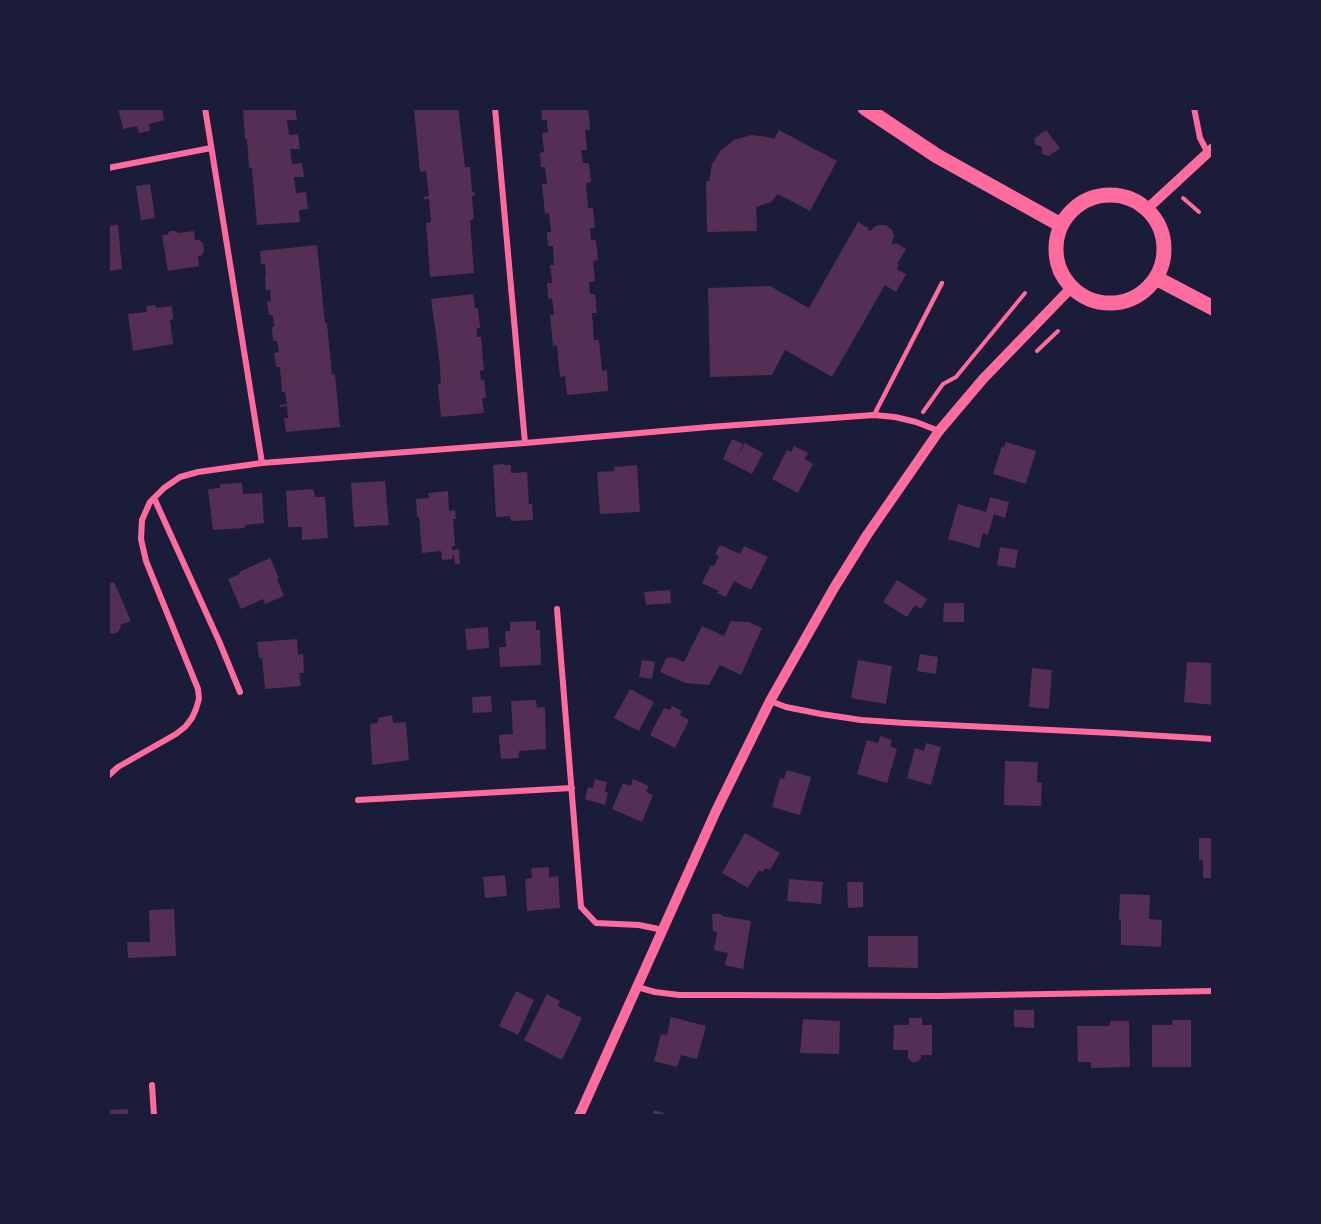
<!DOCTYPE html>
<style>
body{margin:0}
#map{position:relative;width:1321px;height:1224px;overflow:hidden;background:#1b1b3a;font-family:"Golos Text",sans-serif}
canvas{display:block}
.frame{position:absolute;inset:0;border:110px solid #1b1b3a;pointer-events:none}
</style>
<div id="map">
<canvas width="1321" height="1224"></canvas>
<div class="frame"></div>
</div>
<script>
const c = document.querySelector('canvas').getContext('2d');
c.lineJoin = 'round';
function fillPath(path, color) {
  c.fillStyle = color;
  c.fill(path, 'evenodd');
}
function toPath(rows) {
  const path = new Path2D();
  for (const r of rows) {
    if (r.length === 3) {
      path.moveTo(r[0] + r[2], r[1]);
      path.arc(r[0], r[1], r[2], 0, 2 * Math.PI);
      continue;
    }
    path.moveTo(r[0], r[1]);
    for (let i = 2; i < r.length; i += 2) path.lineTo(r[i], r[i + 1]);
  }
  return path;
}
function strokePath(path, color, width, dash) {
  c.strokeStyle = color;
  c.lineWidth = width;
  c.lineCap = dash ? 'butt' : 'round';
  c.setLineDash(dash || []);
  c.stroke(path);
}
fillPath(toPath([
 [118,108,162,108,164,120,149,124,150,131,139,133,137,126,123,129],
 [243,108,295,108,297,120,287,120,289,135,298,134,300,149,290,149,292,164,302,163,304,177,294,177,296,193,306,192,308,209,299,210,300,222,257,225,252,168,249,168,247,139,245,139],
 [414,108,458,108,465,167,470,167,472,191,474,192,475,195,472,196,474,219,470,220,474,273,430,277,426,223,431,222,429,199,424,199,423,197,429,196,426,171,420,172],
 [541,108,587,108,588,113,589,113,590,130,585,130,587,150,581,150,583,163,589,163,591,182,586,183,587,196,588,208,593,208,595,228,590,228,591,240,596,240,598,260,593,261,595,281,589,282,590,294,595,294,597,313,592,313,594,340,599,340,602,371,607,370,608,391,567,395,565,376,560,377,557,345,553,346,550,315,554,315,552,298,548,299,547,283,552,283,550,265,554,265,553,246,548,246,547,232,551,232,549,213,545,214,542,184,547,184,545,167,541,167,540,153,544,152,542,133,548,132,547,120,542,120],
 [779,130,837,161,810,211,778,194,771,202,756,207,757,231,707,232,706,181,709,181,712,164,721,150,734,140,751,135,768,137,774,139],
 [1046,130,1060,148,1049,156,1042,154,1042,147,1036,145,1034,139],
 [150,184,155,218,141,220,136,186],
 [858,222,868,228,868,230,871,231,874,227,879,225,886,225,892,230,894,236,892,243,893,245,896,243,906,249,897,264,899,265,897,269,906,274,896,292,885,285,832,377,785,350,772,375,710,377,708,288,770,286,809,308],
 [118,225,122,269,108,271,108,226],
 [170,231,175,231,178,233,194,231,195,240,199,240,203,243,204,252,201,256,198,256,199,266,168,271,162,235,167,235],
 [317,245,325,323,327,323,332,375,335,374,340,427,286,432,284,418,288,418,287,406,280,407,279,405,287,404,285,392,282,392,280,367,276,367,274,353,279,352,277,341,273,341,272,327,274,327,273,315,269,315,267,302,271,301,270,290,266,290,265,276,266,276,265,264,261,264,260,251],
 [473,294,475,308,478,308,480,328,477,328,477,337,481,337,484,370,480,371,481,380,484,379,486,398,482,398,484,413,441,417,438,384,441,383,439,357,431,299],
 [155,305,156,308,172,306,173,319,170,320,173,344,133,351,128,314,147,312,146,306],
 [732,439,743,444,737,457,745,443,763,453,752,474,723,459],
 [1006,442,1036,451,1026,484,993,474,1002,446,1004,447],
 [794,446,808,453,805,459,813,464,798,493,772,479,787,450,791,452],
 [504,464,504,465,511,465,511,473,527,472,529,504,532,504,533,520,511,521,510,516,496,517,493,465],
 [637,465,640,512,600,514,597,472,615,471,614,467],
 [385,481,389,525,354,527,351,483],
 [242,483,243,494,262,493,264,523,245,525,245,528,213,530,208,489,220,488,220,484],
 [313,489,315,497,325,497,328,538,302,540,302,527,288,527,286,491],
 [448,491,449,511,455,510,456,519,453,519,455,546,452,546,452,550,459,549,460,564,455,564,454,555,452,555,453,559,442,560,441,551,422,553,419,517,417,517,416,499,429,498,428,493],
 [990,497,1009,502,1005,518,994,514,988,535,983,533,979,548,948,539,958,504,986,512],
 [720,545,740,554,744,546,768,557,751,590,734,581,726,597,717,593,719,591,702,583,711,565,714,566,719,556,715,554],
 [1000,547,1018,550,1015,568,997,565],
 [270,558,279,578,277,579,284,596,265,604,263,599,241,609,228,579,240,574,239,572],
 [897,580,927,599,921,609,915,605,907,617,883,602],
 [114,582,131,621,120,625,121,627,118,632,113,634,108,632,108,584],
 [670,590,671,603,646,605,644,592],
 [944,603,964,603,964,622,943,622],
 [536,621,536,630,540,630,541,665,500,667,499,647,506,647,505,631,510,631,510,622],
 [731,621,748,622,762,628,741,675,720,665,709,685,685,683,660,672,666,658,672,657,684,662,702,626,724,636],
 [488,627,489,648,467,650,465,629],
 [297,639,298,655,303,654,304,673,299,673,301,686,265,689,262,658,259,658,257,642],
 [920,654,938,657,936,674,917,671],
 [642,660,655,662,652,679,639,677],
 [858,660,892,666,886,704,851,698],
 [1187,662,1213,663,1213,705,1184,702],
 [1032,668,1052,670,1049,709,1029,707],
 [630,689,654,702,639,731,614,718],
 [491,696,492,712,473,713,472,697],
 [536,700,537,708,545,707,546,749,519,751,519,758,501,759,499,735,513,734,511,701],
 [672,706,682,711,680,715,689,720,675,748,650,735,664,708,670,710],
 [392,715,393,723,406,722,409,760,372,765,370,724,378,723,378,718],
 [880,736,892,740,890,746,897,749,887,783,857,774,867,740,878,743],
 [926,743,941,747,931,785,907,778,915,748,924,751],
 [1005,761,1038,762,1037,782,1042,783,1041,806,1004,805],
 [787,770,811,777,800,815,772,807,780,778,784,779],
 [595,779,607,782,605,791,608,793,605,805,585,799,588,787,593,788],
 [633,779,649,786,646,792,653,795,642,822,612,809,623,783,631,786],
 [745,833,780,853,770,870,765,868,763,872,759,870,748,888,722,873],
 [1199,838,1213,838,1213,878,1203,878,1203,860,1199,860],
 [549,867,549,877,558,876,560,908,527,911,525,879,532,878,531,868],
 [505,875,507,896,485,898,483,877],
 [789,879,823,882,821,904,787,901],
 [847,882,863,882,863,907,848,908],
 [1120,894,1150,895,1149,919,1162,920,1161,947,1121,945,1121,920,1119,920],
 [174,909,176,956,128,958,127,942,150,942,149,910],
 [712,914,721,914,722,916,751,921,743,969,725,965,728,953,714,950,717,932,713,931],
 [868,936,918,936,918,968,868,967],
 [516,991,534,1000,518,1035,499,1026],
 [547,994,560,1001,558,1006,582,1018,562,1060,524,1040],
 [1014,1010,1034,1010,1034,1028,1014,1027],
 [671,1017,706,1026,697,1059,681,1055,677,1067,654,1061,661,1034,667,1035],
 [909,1018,922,1018,922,1025,932,1025,932,1055,921,1055,921,1058,917,1062,912,1062,908,1058,908,1050,893,1050,894,1025,909,1025],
 [803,1019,840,1021,839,1054,800,1053],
 [1173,1020,1191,1020,1191,1067,1152,1067,1152,1025,1172,1025],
 [1110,1021,1129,1021,1130,1067,1091,1068,1091,1062,1078,1062,1077,1026,1110,1026],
 [128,1109,128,1116,108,1116,108,1110],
 [654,1110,672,1116,652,1116]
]), '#542f53');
strokePath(toPath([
 [1183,198,1199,212],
 [1037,351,1058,331],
 [923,412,943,384,956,377,1025,293]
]), '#ff6b9d', 4);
strokePath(toPath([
 [874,415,942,283]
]), '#ff6b9d', 4.5);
strokePath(toPath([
 [205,108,262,463],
 [495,108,525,443],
 [1194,108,1200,138,1208,153],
 [108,168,211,148],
 [154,498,219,641,240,692],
 [557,609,581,907,596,923,639,925,663,930],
 [770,701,786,707,821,714,861,720,905,723,1113,733,1213,739],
 [108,776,118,767,176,734,185,727,192,718,196,709,199,699,198,689,146,561,141,539,142,520,150,502,164,488,180,477,198,472,262,463,525,443,709,427,874,415,895,417,916,422,939,431],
 [358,800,572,788],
 [637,987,655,992,679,995,735,995,939,996,1213,991],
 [152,1085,154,1116]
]), '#ff6b9d', 6);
strokePath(toPath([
 [1147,209,1213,148],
 [579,1116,716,811,770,701,834,588,867,535,939,431,983,379,1072,287]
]), '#ff6b9d', 10);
strokePath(toPath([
 [865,108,937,156,1061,225],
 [1110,249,54],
 [1156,278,1213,308]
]), '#ff6b9d', 15);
</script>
